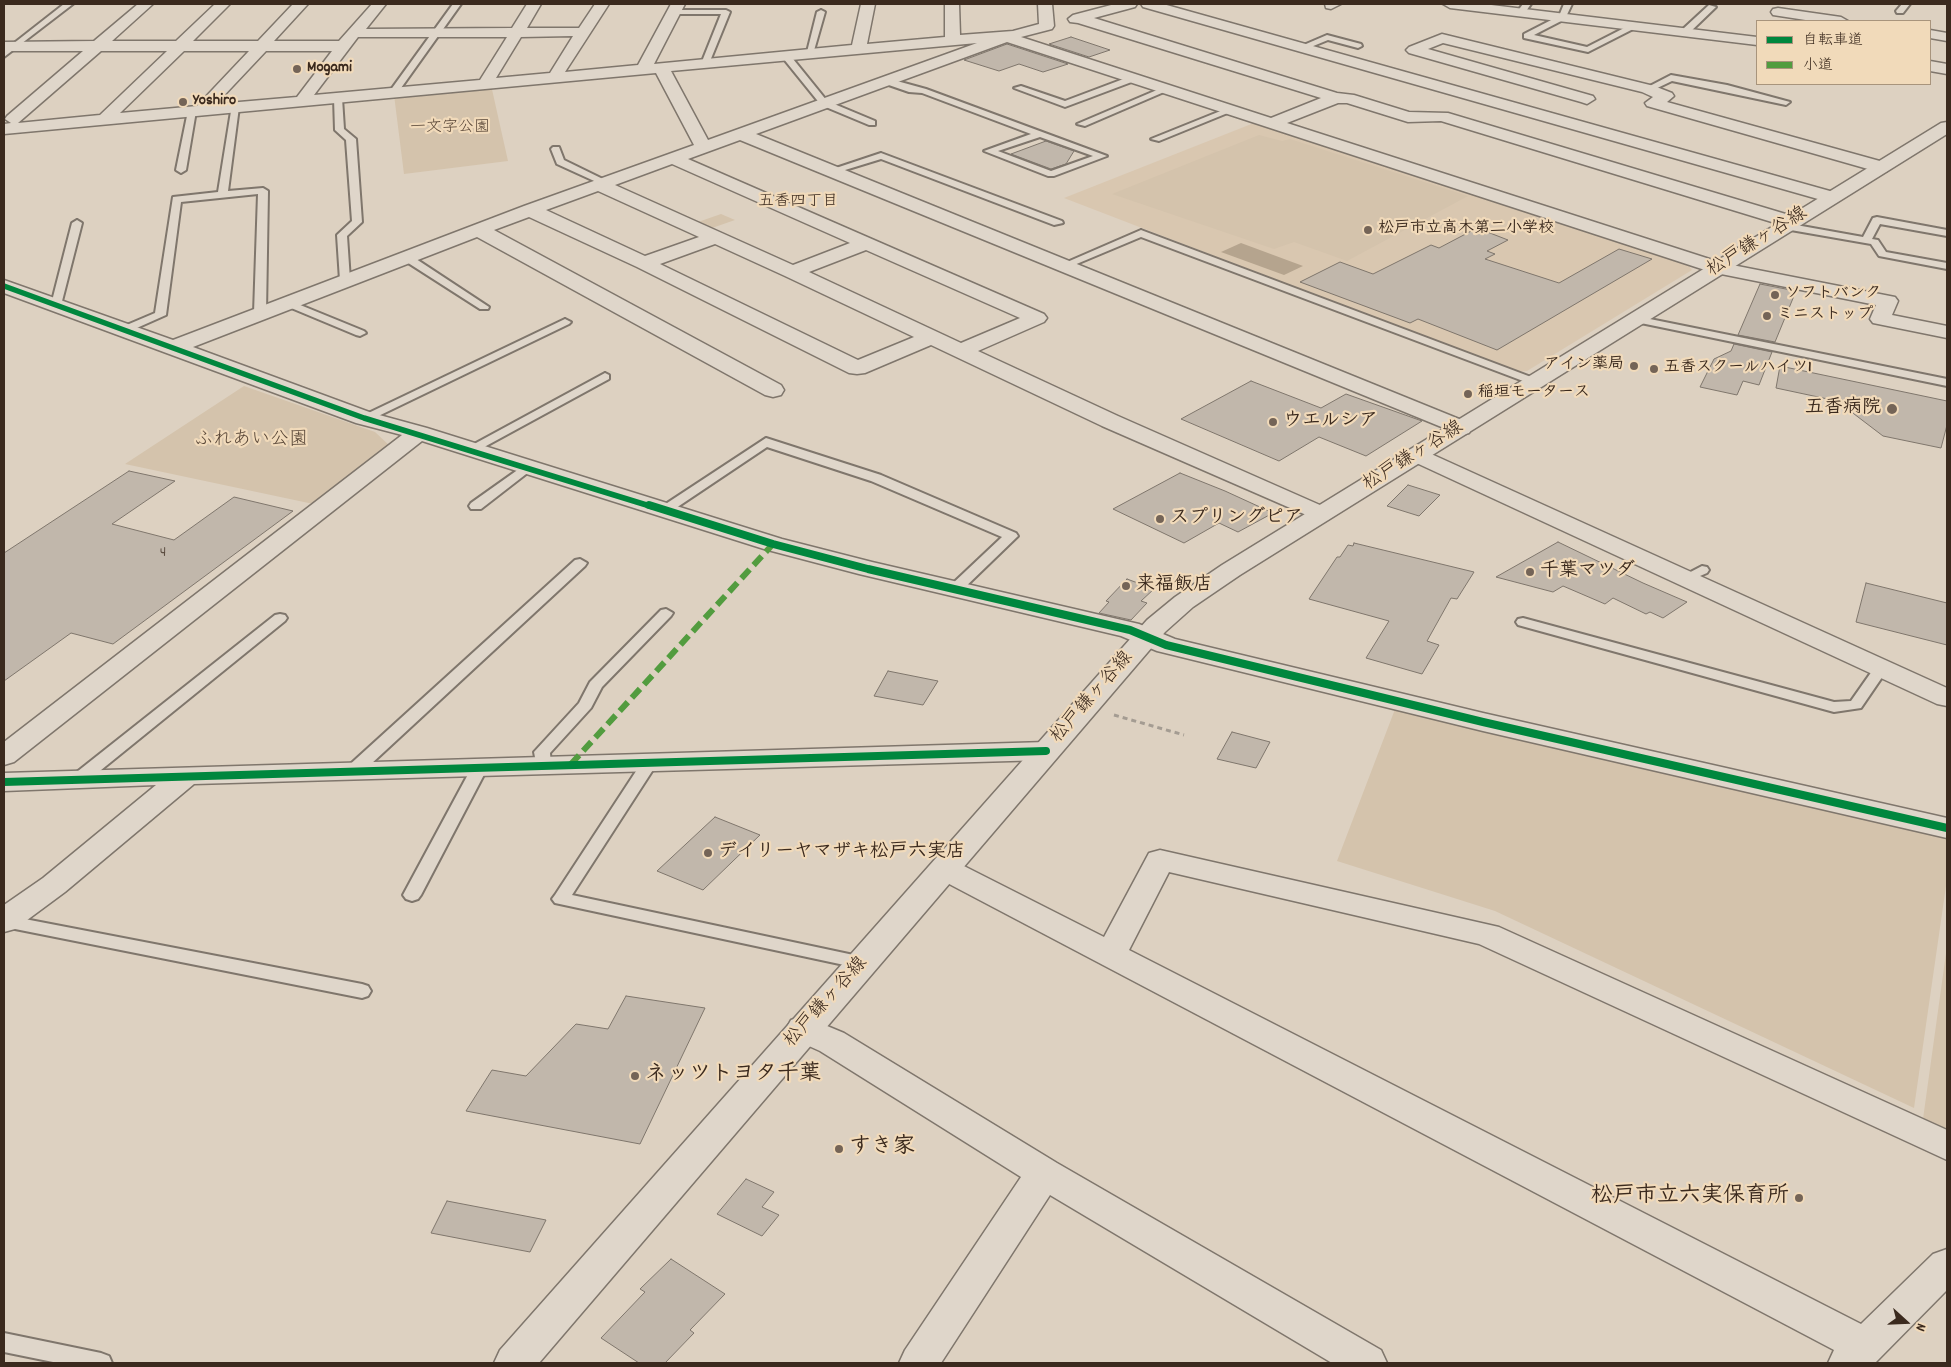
<!DOCTYPE html>
<meta charset="utf-8">
<style>
body{margin:0}
#map{position:relative;width:1951px;height:1367px;overflow:hidden;background:#ddd1c1;font-family:Dekko,"Klee One",sans-serif}
canvas{display:block}
.frame{position:absolute;inset:0;border:5px solid #3b2a1e;pointer-events:none}
.legend{position:absolute;left:1756px;top:20px;width:175px;height:65px;box-sizing:border-box;background:#f1daba;border:1px solid #a8947c;margin:0;padding:6px 9px;list-style:none;font-size:15px;color:#3b2a1e}
.legend li{display:flex;align-items:center;gap:10px;height:25px}
.legend b{width:25px;border:1px solid #a8947c}
.north{position:absolute;left:1881px;top:1297px;width:50px;height:50px;-webkit-text-stroke:4px #f1daba;paint-order:stroke;rotate:110deg;font-size:14px;font-weight:700;line-height:20px;text-align:center;color:#3b2a1e}
.north::after{content:'';display:block;margin:auto;width:18px;height:22px;background:#3b2a1e;clip-path:polygon(50% 0,100% 100%,50% 72%,0 100%)}
</style>
<div id="map">
<canvas width="1951" height="1367"></canvas>
<div class="frame"></div>
<ul class="legend">
<li><b style="height:6px;background:#00873e"></b>自転車道</li>
<li><b style="height:6px;background:#529c3f"></b>小道</li>
</ul>
<div class="north">N</div>
</div>
<script>
const c = document.querySelector('canvas').getContext('2d');
c.lineJoin = 'round';
function fillPath(path, color) {
  c.fillStyle = color;
  c.fill(path, 'evenodd');
}
function toPath(rows) {
  const path = new Path2D();
  for (const r of rows) {
    path.moveTo(r[0], r[1]);
    for (let i = 2; i < r.length; i += 2) path.lineTo(r[i], r[i + 1]);
  }
  return path;
}
function strokePath(path, color, width, dash) {
  c.strokeStyle = color;
  c.lineWidth = width;
  c.lineCap = dash ? 'butt' : 'round';
  c.setLineDash(dash || []);
  c.stroke(path);
}
function label(font, color, halo, rows, align = 'center') {
  c.font = font + ' Dekko,"Klee One",sans-serif';
  c.lineWidth = 4.5;
  c.setLineDash([]);
  c.textBaseline = 'middle';
  c.strokeStyle = halo;
  c.fillStyle = color;
  for (const [text, x, y, turn = 0] of rows) {
    c.save();
    c.translate(x, y);
    c.rotate((+turn || 0) * Math.PI / 180);
    c.textAlign = isNaN(turn) ? turn : align;
    if (halo) c.strokeText(text, 0, 0);
    c.fillText(text, 0, 0);
    c.restore();
  }
}
fillPath(toPath([
 [1259,121,1686,262,1692,270,1527,371,1516,372,1064,198]
]), '#d9c7b0');
fillPath(toPath([
 [491,85,508,161,404,174,394,95],
 [1259,135,1282,141,1290,139,1468,196,1347,261,1294,242,1274,249,1112,194],
 [721,214,735,220,712,228,698,222],
 [244,386,375,432,391,447,318,505,125,464],
 [1397,704,1947,836,1947,879,1914,1108,1495,911,1337,861],
 [1947,946,1947,1132,1923,1119]
]), '#d4c3ac');
fillPath(toPath([
 [1241,243,1303,266,1284,275,1221,252]
]), '#b5a48e');
const building = toPath([
 [1071,37,1110,50,1089,57,1049,44,1071,37],
 [1007,44,1068,64,1043,72,1019,64,999,71,964,60,1007,44],
 [1046,141,1074,151,1066,164,1051,169,1011,154,1046,141],
 [1477,228,1508,240,1487,251,1495,254,1485,259,1559,283,1619,249,1652,259,1497,350,1418,319,1410,323,1300,282,1340,262,1373,274,1431,245,1439,248,1477,228],
 [1760,284,1796,291,1775,342,1738,335,1760,284],
 [1734,344,1772,352,1759,385,1743,381,1737,395,1700,387,1714,359,1731,351,1734,344],
 [1780,366,1947,401,1947,425,1941,448,1883,436,1837,401,1776,388,1780,366],
 [1251,381,1321,408,1346,394,1422,421,1366,456,1319,437,1279,461,1181,419,1251,381],
 [129,471,175,481,112,524,174,540,234,497,293,511,113,644,71,633,4,681,4,553,129,471],
 [1180,473,1225,491,1273,513,1238,532,1219,523,1184,543,1113,509,1180,473],
 [1408,485,1440,495,1419,516,1387,506,1408,485],
 [1558,542,1643,583,1687,602,1663,618,1650,612,1646,614,1613,598,1605,604,1563,586,1553,592,1496,577,1558,542],
 [1354,543,1474,572,1457,599,1451,598,1427,641,1439,645,1422,674,1366,658,1389,621,1309,599,1337,557,1340,557,1348,545,1353,546,1354,543],
 [1127,579,1154,589,1141,601,1147,603,1131,620,1099,613,1109,602,1106,601,1127,579],
 [1866,583,1947,603,1947,645,1856,622,1866,583],
 [888,671,938,681,923,705,874,696,888,671],
 [1232,732,1270,742,1256,768,1217,759,1232,732],
 [715,817,760,835,703,890,657,871,715,817],
 [626,996,705,1008,640,1144,466,1111,492,1070,526,1076,576,1024,608,1029,626,996],
 [746,1179,774,1192,762,1207,779,1215,762,1236,717,1214,746,1179],
 [447,1201,546,1220,530,1252,431,1233,447,1201],
 [671,1259,725,1294,690,1330,694,1333,665,1363,639,1363,601,1338,645,1292,640,1289,671,1259]
]);
fillPath(building, '#c1b7ab');
strokePath(building, '#7f766c', 1);
const service = toPath([
 [64,4,73,4,4,57,4,51,64,4],
 [453,4,461,4,396,95,390,95,390,91,453,4],
 [1523,4,1531,4,1524,14,1518,14,1517,12,1523,4],
 [1564,4,1572,4,1565,19,1534,35,1587,47,1632,24,1639,26,1588,52,1524,38,1524,34,1559,16,1564,4],
 [1902,4,1910,4,1903,13,1897,13,1896,11,1902,4],
 [1709,5,1716,7,1689,33,1683,33,1683,29,1709,5],
 [671,10,726,10,730,12,708,66,701,64,721,14,671,14,671,10],
 [821,10,825,12,813,54,806,56,817,12,821,10],
 [1327,35,1361,44,1362,46,1358,48,1328,40,1306,49,1299,47,1327,35],
 [783,54,789,54,827,101,875,121,875,125,869,125,821,105,783,58,783,54],
 [1134,75,1138,78,1137,80,1065,107,1014,88,1021,86,1065,101,1134,75],
 [1671,75,1727,85,1790,102,1786,105,1672,81,1651,91,1644,89,1671,75],
 [886,78,926,89,1107,156,1054,176,1048,176,984,151,1031,134,922,93,909,92,883,83,883,79,886,78],
 [1040,137,1093,156,1051,171,998,151,1040,137],
 [1164,87,1171,89,1085,126,1077,124,1164,87],
 [338,95,342,98,344,129,356,139,362,222,347,236,350,280,345,283,340,280,337,235,352,221,346,140,335,130,334,98,338,95],
 [232,105,239,107,228,191,263,188,268,191,266,313,260,316,254,313,258,194,181,202,166,315,130,331,122,331,122,327,155,313,173,197,218,192,232,105],
 [192,108,196,111,186,170,181,173,176,170,188,111,192,108],
 [1228,108,1235,110,1159,141,1151,139,1228,108],
 [553,147,559,147,564,160,611,183,603,185,557,164,551,149,553,147],
 [881,153,1062,221,1063,223,1054,225,881,159,832,174,827,171,881,153],
 [1877,217,1947,230,1947,236,1880,224,1872,239,1878,240,1886,252,1947,263,1947,269,1879,256,1871,244,1785,229,1780,226,1785,223,1863,237,1873,218,1877,217],
 [77,220,82,223,61,305,60,307,52,307,51,305,72,223,77,220],
 [1141,230,1539,380,1541,382,1539,384,1531,384,1141,237,1067,268,1063,269,1058,266,1141,230],
 [406,254,410,255,489,307,488,309,480,309,402,259,402,255,406,254],
 [288,300,364,331,366,333,360,336,356,335,284,305,283,303,288,300],
 [1635,316,1947,379,1947,386,1631,321,1631,317,1635,316],
 [565,319,571,322,569,324,368,421,360,421,358,418,565,319],
 [605,373,609,375,609,379,475,452,467,452,465,449,605,373],
 [766,438,881,475,1016,533,1018,536,960,592,950,592,948,589,950,586,1002,537,871,481,767,447,667,514,662,515,655,511,766,438],
 [526,464,530,465,532,468,530,471,481,509,471,509,469,506,471,503,526,464],
 [580,559,587,563,585,566,358,776,346,776,344,772,346,768,575,560,580,559],
 [1702,566,1707,567,1709,570,1707,573,1686,582,1679,578,1702,566],
 [666,609,673,613,671,616,602,687,591,708,550,753,551,765,549,768,537,768,534,752,579,703,590,682,661,610,666,609],
 [280,614,285,615,287,618,285,621,85,783,73,783,71,779,73,775,275,615,280,614],
 [1523,618,1834,702,1851,701,1877,664,1887,664,1889,667,1861,708,1834,712,1518,625,1516,622,1518,619,1523,618],
 [650,757,658,762,572,895,863,957,869,959,872,963,869,967,863,969,555,903,552,899,555,895,644,759,650,757],
 [480,762,488,767,421,895,418,899,412,901,406,899,403,895,472,767,480,762],
 [4,915,362,984,368,986,371,991,368,996,362,998,5,927,4,915],
 [4,1333,101,1353,109,1356,112,1363,58,1363,4,1352,4,1333]
]);
const minor = toPath([
 [138,4,153,4,112,41,176,41,215,4,230,4,193,41,258,41,293,4,308,4,274,41,339,41,372,4,386,4,366,29,512,28,527,4,541,4,527,28,579,28,595,4,609,4,565,72,638,65,671,4,685,4,654,64,852,45,861,4,875,4,867,44,945,37,945,4,959,4,960,35,1013,31,1039,24,1038,4,1052,4,1054,26,1052,29,1021,37,1271,118,1321,98,1078,23,1070,22,1068,19,1073,15,1115,4,1137,4,1135,7,1094,18,1337,93,1354,95,1409,112,1448,113,1799,218,1801,222,1799,226,1785,226,1441,121,1408,122,1347,103,1338,103,1287,123,1722,263,1895,297,1898,301,1892,315,1947,326,1947,338,1873,323,1870,319,1876,305,1711,272,1007,42,756,134,1469,423,1472,428,1469,433,1461,435,740,140,688,159,1044,314,1047,318,1044,322,978,351,1118,416,1329,509,1332,514,1329,519,1320,521,1102,426,931,345,865,373,857,374,849,373,637,267,529,217,494,230,781,385,784,390,781,395,773,397,765,395,477,237,193,347,372,413,427,428,782,539,872,562,1139,624,1175,639,1483,713,1947,818,1947,838,1483,731,1157,651,1121,636,859,574,764,549,422,441,14,762,4,765,4,742,402,435,356,423,4,293,4,280,173,340,524,206,694,145,656,73,4,134,4,124,11,123,5,119,7,116,83,51,4,51,4,42,94,41,138,4],
 [573,36,550,73,496,78,521,37,573,36],
 [358,37,507,37,480,80,314,95,358,37],
 [977,43,708,140,671,71,977,43],
 [101,51,167,51,100,115,18,123,101,51],
 [184,51,249,51,197,106,120,113,184,51],
 [266,51,332,51,297,97,216,104,266,51],
 [672,164,850,243,793,265,615,185,672,164],
 [598,191,699,237,645,256,546,210,598,191],
 [715,244,785,276,914,337,858,360,660,264,715,244],
 [866,250,1020,318,961,343,809,272,866,250],
 [1141,4,1163,4,1837,193,1840,197,1837,201,1825,201,1143,7,1141,4],
 [1325,4,1341,4,1331,9,1326,8,1325,4],
 [1443,4,1483,4,1757,37,1757,45,1450,8,1443,4],
 [1778,8,1841,17,1848,21,1812,21,1773,15,1771,12,1773,9,1778,8],
 [1930,30,1947,33,1947,41,1930,38,1930,30],
 [1442,34,1654,86,1672,93,1674,96,1667,102,1887,163,1890,167,1887,171,1881,172,1875,171,1647,106,1645,103,1653,97,1642,92,1443,43,1428,49,1593,96,1595,99,1587,104,1581,102,1409,53,1406,50,1409,47,1442,34],
 [1930,61,1947,64,1947,74,1930,71,1930,61],
 [1046,742,1056,745,1060,751,1056,757,1046,760,194,784,65,892,15,929,4,932,4,905,43,878,156,785,4,791,4,773,1046,742],
 [1160,850,1499,927,1947,1130,1947,1160,1479,944,1169,872,1129,950,1861,1324,1933,1254,1947,1249,1947,1290,1875,1363,1828,1363,1834,1350,934,876,929,869,934,862,945,859,956,862,1104,937,1149,853,1160,850],
 [803,1016,844,1033,1057,1163,1381,1350,1387,1363,1332,1363,1050,1195,941,1363,899,1363,905,1350,1021,1177,820,1051,791,1038,786,1029,791,1020,803,1016]
]);
const tertiary = toPath([
 [1418,448,1947,688,1947,706,1937,704,1410,460,1406,455,1410,450,1418,448]
]);
const secondary = toPath([
 [1947,122,1947,134,1240,575,1193,607,1165,632,539,1363,494,1363,500,1350,1147,620,1175,597,1222,565,1941,123,1947,122]
]);
strokePath(service, '#7f766c', 4);
strokePath(minor, '#7f766c', 3);
strokePath(tertiary, '#7f766c', 3);
strokePath(secondary, '#7f766c', 3);
strokePath(toPath([
 [1114,715,1184,735]
]), '#a49c92', 3, [5, 4]);
fillPath(service, '#dfd6ca');
fillPath(minor, '#dfd6ca');
fillPath(tertiary, '#dfd6ca');
fillPath(secondary, '#dfd6ca');
strokePath(toPath([
 [571,764,773,544]
]), '#529c3f', 6, [12, 6]);
strokePath(toPath([
 [4,286,364,418,653,507]
]), '#00873e', 5.5);
strokePath(toPath([
 [649,505,773,544,868,569,1130,630,1166,645,1483,722,1947,828],
 [4,782,1046,751]
]), '#00873e', 8);
for (const [x, y, r, color] of [
 [297,69,5,"#746457"],
 [183,102,5,"#746457"],
 [1368,230,5,"#746457"],
 [1775,295,5,"#746457"],
 [1767,316,5,"#746457"],
 [1634,366,5,"#746457"],
 [1654,369,5,"#746457"],
 [1468,394,5,"#746457"],
 [1892,409,6,"#746457"],
 [1273,422,5,"#746457"],
 [1160,519,5,"#746457"],
 [1530,572,5,"#746457"],
 [1126,586,5,"#746457"],
 [708,853,5,"#746457"],
 [635,1076,5,"#746457"],
 [839,1149,5,"#746457"],
 [1799,1198,5,"#746457"]
]) {
  const dot = new Path2D();
  dot.arc(x, y, r, 0, 2 * Math.PI);
  c.fillStyle = color;
  c.fill(dot);
  strokePath(dot, '#f1daba', 2);
}
label('bold 16px', '#3b2a1e', '#f1daba', [
 ["Mogami",307,69],
 ["Yoshiro",193,102],
 ["松戸市立高木第二小学校",1378,230],
 ["ソフトバンク",1785,295],
 ["ミニストップ",1777,316],
 ["アイン薬局",1624,366,"right"],
 ["五香スクールハイツ1",1664,369],
 ["稲垣モータース",1478,394]
], 'left');
label('16px', '#584637', '#f1daba', [
 ["一文字公園",450,129]
]);
label('16px', '#3b2a1e', '#f1daba', [
 ["五香四丁目",798,203]
]);
label('16px', '#5c4d41', null, [
 ["4",163,554]
]);
label('19px', '#3b2a1e', '#f1daba', [
 ["松戸鎌ヶ谷線",1758,243,-32],
 ["松戸鎌ヶ谷線",1414,457,-32],
 ["松戸鎌ヶ谷線",1093,698,-49],
 ["松戸鎌ヶ谷線",827,1003,-48]
]);
label('bold 19px', '#3b2a1e', '#f1daba', [
 ["五香病院",1881,409,"right"],
 ["ウエルシア",1283,422],
 ["スプリングピア",1170,519],
 ["千葉マツダ",1540,572],
 ["来福飯店",1136,586],
 ["デイリーヤマザキ松戸六実店",718,853]
], 'left');
label('19px', '#584637', '#f1daba', [
 ["ふれあい公園",251,441]
]);
label('bold 22px', '#3b2a1e', '#f1daba', [
 ["ネッツトヨタ千葉",645,1076],
 ["すき家",849,1149],
 ["松戸市立六実保育所",1789,1198,"right"]
], 'left');
</script>
